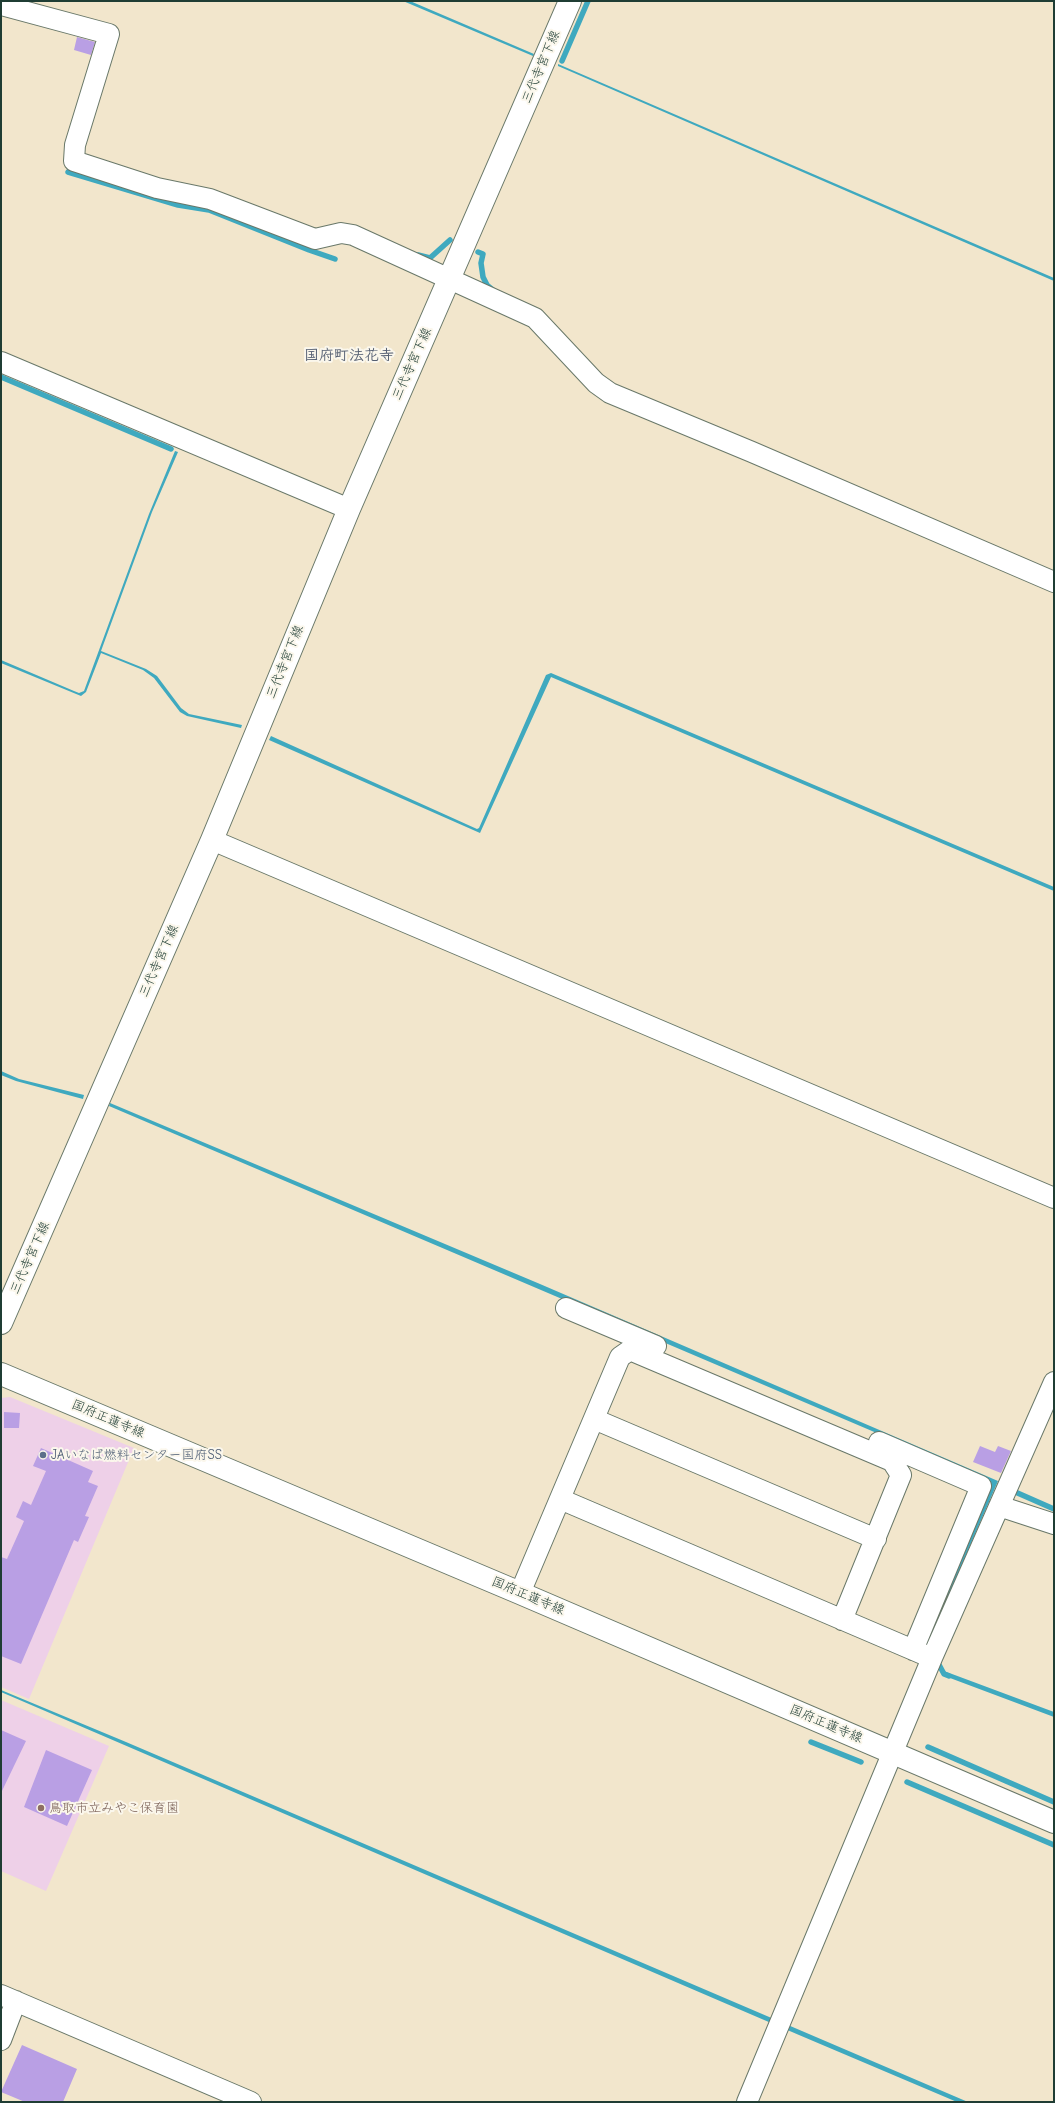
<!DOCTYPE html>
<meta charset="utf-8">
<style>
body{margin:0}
#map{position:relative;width:1055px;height:2103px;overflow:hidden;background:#f2e6cc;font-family:"Comic Neue",sans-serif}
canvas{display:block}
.frame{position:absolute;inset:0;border:2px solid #1f3d34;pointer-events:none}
</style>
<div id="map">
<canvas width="1055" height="2103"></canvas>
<div class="frame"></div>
</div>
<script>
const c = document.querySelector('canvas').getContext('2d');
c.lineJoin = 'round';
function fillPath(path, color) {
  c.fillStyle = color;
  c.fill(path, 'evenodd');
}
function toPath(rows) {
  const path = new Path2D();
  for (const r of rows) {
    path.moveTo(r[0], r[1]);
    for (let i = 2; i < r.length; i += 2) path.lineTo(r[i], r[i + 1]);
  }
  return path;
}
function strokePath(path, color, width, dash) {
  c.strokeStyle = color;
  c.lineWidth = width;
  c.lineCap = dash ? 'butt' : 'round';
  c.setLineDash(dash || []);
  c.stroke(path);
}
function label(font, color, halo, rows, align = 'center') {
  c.font = font + ' "Comic Neue","Klee One",sans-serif';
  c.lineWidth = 4;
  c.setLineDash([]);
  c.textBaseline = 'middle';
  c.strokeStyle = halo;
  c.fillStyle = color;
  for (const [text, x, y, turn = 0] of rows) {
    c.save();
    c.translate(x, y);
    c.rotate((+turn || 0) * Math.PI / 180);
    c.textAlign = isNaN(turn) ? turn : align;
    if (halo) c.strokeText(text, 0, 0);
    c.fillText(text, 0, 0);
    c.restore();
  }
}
fillPath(toPath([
 [10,1397,134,1448,29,1699,1,1687,1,1398],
 [1,1700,109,1746,46,1891,1,1871]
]), '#eed0e8');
fillPath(toPath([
 [403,1,410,1,534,54,533,56],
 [558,64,1054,278,1054,281,558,66],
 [175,451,178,452,152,512,101,651,146,669,157,676,181,708,189,714,242,725,241,728,187,716,180,712,154,678,143,670,101,653,86,692,81,696,1,663,1,660,74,691,79,693,84,691,149,514],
 [551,673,1054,887,1054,891,551,677,480,833,269,740,271,736,477,829,479,828,546,675],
 [1,1071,19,1079,84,1095,83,1099,16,1081,1,1075],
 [110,1103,540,1284,998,1481,931,1636,927,1633,987,1480,109,1106],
 [944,1671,1054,1712,1054,1717,942,1675],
 [1,1690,126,1742,968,2102,957,2102,799,2035,1,1692]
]), '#3fa9bf');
strokePath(toPath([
 [562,61,588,1],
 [68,172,178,205,209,210,309,250,335,259],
 [478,252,483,254,481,263,483,277,487,285,493,290],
 [418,255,430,258,450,240],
 [1,377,171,449],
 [1013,1491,1054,1509],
 [937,1661,944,1674,949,1676],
 [811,1742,861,1762],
 [928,1747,1054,1802],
 [907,1782,1054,1845]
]), '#3fa9bf', 5.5);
fillPath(toPath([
 [77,37,95,42,91,55,74,50],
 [4,1412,20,1413,19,1428,4,1428],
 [980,1446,995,1452,998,1446,1011,1451,1001,1473,973,1462],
 [41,1448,93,1471,88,1482,98,1486,85,1516,89,1517,78,1542,74,1540,21,1664,1,1656,1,1557,7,1559,24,1521,16,1517,23,1501,31,1505,46,1471,33,1466],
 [1,1730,26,1741,1,1793],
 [46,1750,92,1770,67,1826,24,1807],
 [22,2045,77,2069,63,2102,25,2102,1,2092]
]), '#b99fe4');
const street = toPath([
 [1,5,109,34,75,145,74,161,157,188,210,199,315,239,341,233,353,235,535,318,596,383,610,393,752,452,1054,582],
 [1,362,349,509],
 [212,840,1054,1198],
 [566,1308,656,1346],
 [594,1419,876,1539],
 [879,1442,981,1486,913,1650],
 [560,1499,925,1655],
 [999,1506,1054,1524],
 [520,1593,620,1357,630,1350,892,1461,901,1475,842,1620],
 [1,1995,251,2102],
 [1,2040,16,2001],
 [747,2102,932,1658,1054,1382]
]);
const secondary = toPath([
 [1,1323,212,840,349,509,570,1],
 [1,1374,520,1593,1054,1822]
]);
strokePath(street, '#697869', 22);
strokePath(secondary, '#697869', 24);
strokePath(street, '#fff', 20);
strokePath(secondary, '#fff', 22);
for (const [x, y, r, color] of [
 [43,1455,4,"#5c6f8a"],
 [41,1808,4,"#8d6e63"]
]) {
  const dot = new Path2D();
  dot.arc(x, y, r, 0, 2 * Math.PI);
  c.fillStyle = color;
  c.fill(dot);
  strokePath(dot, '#fbf7ec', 1.5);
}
label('13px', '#1f3d34', '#fbf7ec', [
 ["三代寺宮下線",541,67,-67],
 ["三代寺宮下線",412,364,-66],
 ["三代寺宮下線",285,662,-68],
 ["三代寺宮下線",159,961,-66],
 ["三代寺宮下線",30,1258,-66],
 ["国府正蓮寺線",108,1419,23],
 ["国府正蓮寺線",528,1596,23],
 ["国府正蓮寺線",826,1724,23]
]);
label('13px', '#4e5e75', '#fbf7ec', [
 ["JAいなば燃料センター国府SS",51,1455]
], 'left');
label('13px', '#785e54', '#fbf7ec', [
 ["鳥取市立みやこ保育園",49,1808]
], 'left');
label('bold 15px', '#555f72', '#fbf7ec', [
 ["国府町法花寺",349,356]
]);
</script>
